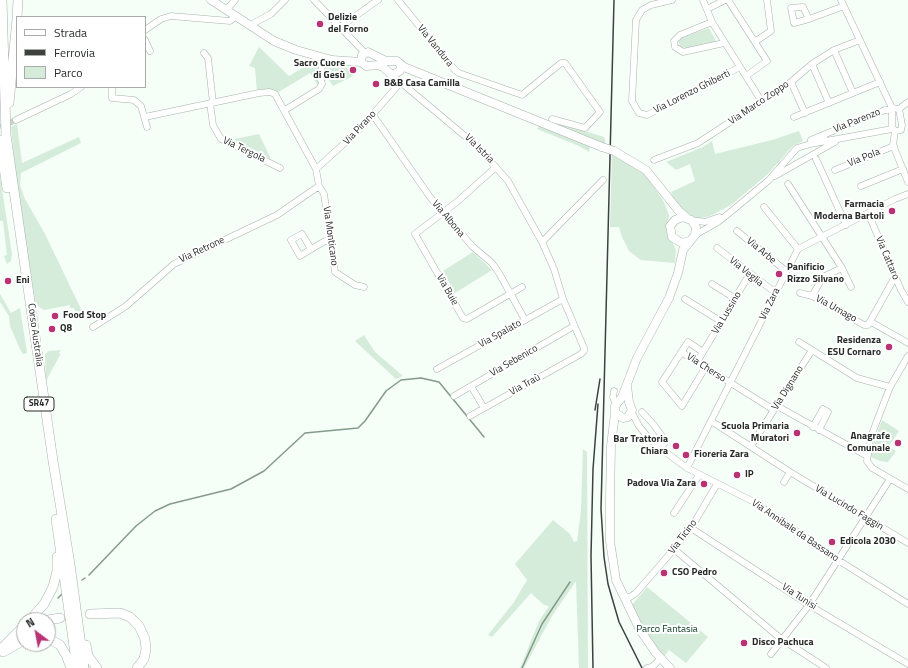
<!DOCTYPE html>
<meta charset="utf-8">
<style>
body{margin:0}
#map{position:relative;width:908px;height:668px;overflow:hidden;background:#f5fef7;font-family:"Titillium Web",sans-serif}
canvas{display:block}
.legend{position:absolute;left:16px;top:16px;width:130px;height:72px;box-sizing:border-box;background:#fff;border:1px solid #a9aba9;margin:0;padding:5px 7px;list-style:none;font-size:12px;color:#282c29}
.legend li{display:flex;align-items:center;gap:8px;height:20px}
.legend b{width:20px;border:1px solid #a9aba9}
.north{position:absolute;left:16px;top:612px;width:40px;height:40px;box-sizing:border-box;background:#fff;border:1px solid #a9aba9;border-radius:50%;rotate:328deg;font-size:11px;font-weight:700;line-height:16px;text-align:center;color:#282c29}
.north::after{content:'';display:block;margin:auto;width:14px;height:18px;background:#b93273;clip-path:polygon(50% 0,100% 100%,50% 72%,0 100%)}
</style>
<div id="map">
<canvas width="908" height="668"></canvas>
<ul class="legend">
<li><b style="height:5px;background:#fff"></b>Strada</li>
<li><b style="height:5px;background:#3d423e"></b>Ferrovia</li>
<li><b style="height:11px;background:#d5ecdb"></b>Parco</li>
</ul>
<div class="north">N</div>
</div>
<script>
const c = document.querySelector('canvas').getContext('2d');
c.lineJoin = 'round';
function fillPath(path, color) {
  c.fillStyle = color;
  c.fill(path, 'evenodd');
}
function toPath(rows) {
  const path = new Path2D();
  for (const r of rows) {
    path.moveTo(r[0], r[1]);
    for (let i = 2; i < r.length; i += 2) path.lineTo(r[i], r[i + 1]);
  }
  return path;
}
function strokePath(path, color, width, dash) {
  c.strokeStyle = color;
  c.lineWidth = width;
  c.lineCap = dash ? 'butt' : 'round';
  c.setLineDash(dash || []);
  c.stroke(path);
}
function label(font, color, halo, rows, align = 'center') {
  c.font = font + ' "Titillium Web",sans-serif';
  c.lineWidth = 4;
  c.setLineDash([]);
  c.textBaseline = 'middle';
  c.strokeStyle = halo;
  c.fillStyle = color;
  for (const [text, x, y, turn = 0] of rows) {
    c.save();
    c.translate(x, y);
    c.rotate((+turn || 0) * Math.PI / 180);
    c.textAlign = isNaN(turn) ? turn : align;
    if (halo) c.strokeText(text, 0, 0);
    c.fillText(text, 0, 0);
    c.restore();
  }
}
fillPath(toPath([
 [709,28,717,43,685,48,680,47,678,39],
 [259,47,289,76,304,67,308,60,346,67,353,76,333,86,328,79,318,86,310,73,277,93,270,89,257,92,255,68,249,66],
 [551,121,604,137,606,144,600,142],
 [17,124,22,163,79,137,81,143,21,173,20,185,25,199,45,234,82,311,81,318,78,319,74,308,70,308,70,305,44,310,36,305,27,253,15,168,11,127],
 [541,124,606,152,590,147,589,152,579,146,537,129],
 [799,131,803,141,793,146,769,173,731,205,710,216,697,219,677,206,671,192,695,181,690,164,676,170,666,162,703,147,712,141,715,154,772,140],
 [259,134,271,159,234,142,235,139],
 [612,153,646,175,664,202,669,215,667,230,676,250,675,263,641,260,629,251,622,237,619,227,610,227],
 [0,177,12,254,11,261,7,264,4,256,7,255,3,221,0,221],
 [473,252,492,270,455,293,443,271],
 [0,294,11,313,20,308,27,353,23,354,20,349,10,326,9,316,0,302],
 [364,335,375,352,403,376,396,379,355,341],
 [61,350,58,354,61,353,46,381,45,354,49,351],
 [882,420,899,431,889,446,896,451,888,462,880,461,871,457,870,452],
 [583,449,587,452,588,668,579,668,576,581,552,616,524,668,520,668,539,621,549,606,544,605,531,593,492,637,488,635,514,602,527,580,515,564,553,520,570,534,574,542,577,541,581,511],
 [647,587,708,637,686,663,669,650,663,658,652,644,631,606]
]), '#d5ecdb');
strokePath(toPath([
 [89,575,136,526,155,511,170,504,231,489,264,471,305,433,358,428,365,421,386,391,401,380,421,378,439,382,484,437],
 [82,580,85,578],
 [58,598,62,594],
 [522,668,542,624,570,582]
]), '#859b8a', 1.5);
strokePath(toPath([
 [0,127,16,120]
]), '#ccd4ce', 6, [6, 3]);
const minor = toPath([
 [314,0,365,53],
 [398,0,455,70,459,73,522,95,561,63,565,63,600,112,585,128,552,119],
 [672,0,651,5,642,10,636,20,632,101,639,113,647,115,740,67],
 [703,0,712,22,762,102],
 [728,0,767,61,746,76],
 [841,0,892,108,892,127,895,131,893,145,908,182],
 [229,7,235,0],
 [707,9,725,0],
 [809,19,803,7,791,8,794,23,809,19,844,6],
 [712,22,680,35,674,41,675,47,683,52,724,43],
 [254,23,271,14,285,0],
 [340,27,378,0],
 [145,30,161,19,171,16,230,21,235,17],
 [145,40,150,51],
 [756,41,771,31,767,0],
 [834,50,853,93],
 [204,53,208,58,213,103],
 [812,64,829,103],
 [392,75,478,147,508,181,542,242,554,269,563,299,584,348,584,351,581,354,470,416],
 [791,82,805,113],
 [112,87,112,98,134,100,141,106,147,127],
 [210,103,213,125,221,139,280,168],
 [892,108,899,109,902,125,901,130,895,131],
 [899,109,908,102],
 [285,110,319,89,322,84,320,76,324,58],
 [373,115,430,197,472,246,492,263,499,273,525,320],
 [145,117,259,93,270,92,275,94,316,169,319,186,324,194,335,272,355,285,364,287],
 [794,117,880,82],
 [16,120,71,94,81,87],
 [811,140,823,135],
 [826,142,823,135,885,110,891,110],
 [816,159,846,225],
 [654,160,698,143,791,82,812,64,834,50,860,40],
 [496,167,458,201,415,234,463,318,467,319,522,287],
 [316,169,359,130,401,82],
 [835,170,894,146],
 [775,176,835,142],
 [788,184,842,268,851,287],
 [861,186,903,169],
 [764,207,798,249],
 [868,213,901,290,908,302],
 [691,220,705,222,719,217],
 [737,231,786,271],
 [695,235,718,222,733,210,769,180,797,148,810,144,892,129],
 [542,242,603,180],
 [717,248,776,293],
 [311,249,302,234,291,240,300,256,313,248,325,241,331,241],
 [712,284,736,299],
 [800,293,812,296,864,325,868,325,895,277],
 [812,296,823,277,842,268],
 [685,299,722,322],
 [871,322,908,343],
 [93,327,126,306,174,264,277,215,319,186],
 [799,342,857,378,890,387],
 [681,352,774,410],
 [703,352,688,342,662,382,682,406,705,368],
 [908,356,890,387,870,439,867,461,872,468,908,489],
 [697,362,749,275],
 [437,369,563,299],
 [471,386,484,408],
 [614,391,613,397,616,404],
 [454,396,574,326],
 [777,406,867,456],
 [642,412,654,425,664,439,664,444,660,448],
 [632,413,639,426,647,436,660,448,687,468,754,502,838,560,908,604],
 [711,421,790,472,908,543],
 [813,427,823,409,828,412,819,430],
 [751,446,812,350],
 [687,468,798,249,895,199,908,194],
 [784,482,790,472],
 [674,513,699,475],
 [691,528,809,605,908,664],
 [674,549,780,638,826,668],
 [623,596,630,597,636,593,674,549,691,528,717,484],
 [771,654,809,605,890,479],
 [647,668,652,667,661,658]
]);
const major = toPath([
 [211,0,274,41,296,50,332,60,361,62],
 [361,62,362,55,368,52,386,61,397,61,404,67,602,147],
 [361,62,366,66,378,65,383,67,392,75,400,71,401,65],
 [614,151,646,170,678,210,687,218],
 [627,386,629,402,632,410,628,417,623,418,615,413,615,406,622,397,637,358,669,298,678,273,683,250,695,235,696,227,691,220,683,217,675,220,670,226,672,237,682,243,690,241],
 [615,413,611,446,610,500,610,541,616,580,640,630,656,653,670,668]
]);
const highway = toPath([
 [2,0,6,135,53,461,70,564,84,668],
 [17,17,18,0],
 [9,103,17,19],
 [0,140,7,188],
 [56,519,77,668],
 [90,614,120,613,130,617,139,626,145,639,146,649,144,659,137,668],
 [30,620,44,604,53,587,57,571,57,557],
 [48,620,60,618],
 [48,638,60,645,66,655,71,668],
 [86,645,88,656,97,668],
 [0,650,24,626],
 [3,652,24,640]
]);
strokePath(minor, '#a9b2ab', 7);
strokePath(major, '#a9b2ab', 9);
strokePath(highway, '#a9b2ab', 10);
strokePath(minor, '#fff', 6);
strokePath(major, '#fff', 8);
strokePath(highway, '#fff', 9);
strokePath(toPath([
 [614,0,601,509,604,557,608,584,619,622,642,668],
 [595,410,600,379],
 [593,668,591,556,593,469,598,404]
]), '#3d423e', 1.5);
const majorBridge = toPath([
 [602,147,614,151]
]);
strokePath(majorBridge, '#a9b2ab', 9, []);
strokePath(majorBridge, '#fff', 8);
for (const [x, y, r, color] of [
 [320,24,4,"#b93273"],
 [353,70,4,"#b93273"],
 [376,84,4,"#b93273"],
 [892,211,4,"#b93273"],
 [779,274,4,"#b93273"],
 [8,281,4,"#b93273"],
 [55,316,4,"#b93273"],
 [52,329,4,"#b93273"],
 [889,347,4,"#b93273"],
 [797,433,4,"#b93273"],
 [898,443,4,"#b93273"],
 [676,446,4,"#b93273"],
 [686,455,4,"#b93273"],
 [737,475,4,"#b93273"],
 [704,484,4,"#b93273"],
 [832,542,4,"#b93273"],
 [664,573,4,"#b93273"],
 [744,643,4,"#b93273"]
]) {
  const dot = new Path2D();
  dot.arc(x, y, r, 0, 2 * Math.PI);
  c.fillStyle = color;
  c.fill(dot);
  strokePath(dot, '#fff', 1.5);
}
for (const [x, y, w] of [
 [39,404,30]
]) {
  const box = new Path2D();
  box.roundRect(x - w / 2, y - 7, w, 14, 3);
  c.fillStyle = '#fff';
  c.fill(box);
  strokePath(box, '#282c29', 1);
}
label('bold 9px', '#282c29', null, [
 ["SR47",39,404]
]);
label('bold 10px', '#282c29', '#fff', [
 ["Delizie",328,18],
 ["del Forno",328,30],
 ["Sacro Cuore",345,64,"right"],
 ["di Gesù",345,76,"right"],
 ["B&B Casa Camilla",384,84],
 ["Farmacia",884,205,"right"],
 ["Moderna Bartoli",884,217,"right"],
 ["Panificio",787,268],
 ["Rizzo Silvano",787,280],
 ["Eni",16,281],
 ["Food Stop",63,316],
 ["Q8",60,329],
 ["Residenza",881,341,"right"],
 ["ESU Cornaro",881,353,"right"],
 ["Scuola Primaria",789,427,"right"],
 ["Muratori",789,439,"right"],
 ["Anagrafe",890,437,"right"],
 ["Comunale",890,449,"right"],
 ["Bar Trattoria",668,440,"right"],
 ["Chiara",668,452,"right"],
 ["Fioreria Zara",694,455],
 ["IP",745,475],
 ["Padova Via Zara",696,484,"right"],
 ["Edicola 2030",840,542],
 ["CSO Pedro",672,573],
 ["Disco Pachuca",752,643]
], 'left');
label('10px', '#282c29', '#fff', [
 ["Via Vandura",435,46,51],
 ["Via Lorenzo Ghiberti",692,92,-27],
 ["Via Marco Zoppo",759,103,-34],
 ["Via Parenzo",857,121,-22],
 ["Via Pirano",360,128,-47],
 ["Via Istria",479,149,45],
 ["Via Tergola",244,150,26],
 ["Via Pola",864,158,-22],
 ["Via Albona",448,219,50],
 ["Via Monticano",330,236,82],
 ["Via Retrone",202,250,-25],
 ["Via Arbe",761,251,40],
 ["Via Cattaro",887,258,67],
 ["Via Veglia",746,272,39],
 ["Via Buie",447,290,60],
 ["Via Zara",770,304,-64],
 ["Via Umago",836,309,29],
 ["Via Lussino",727,313,-59],
 ["Via Spalato",500,334,-29],
 ["Corso Australia",35,335,82],
 ["Via Sebenico",514,361,-30],
 ["Via Cherso",706,368,33],
 ["Via Traù",525,385,-29],
 ["Via Dignano",788,388,-58],
 ["Via Lucindo Faggin",849,508,31],
 ["Via Annibale da Bassano",795,531,34],
 ["Via Ticino",683,537,-53],
 ["Via Tunisi",799,597,33]
]);
label('10px', '#023518', '#fff', [
 ["Parco Fantasia",667,630]
]);
</script>
